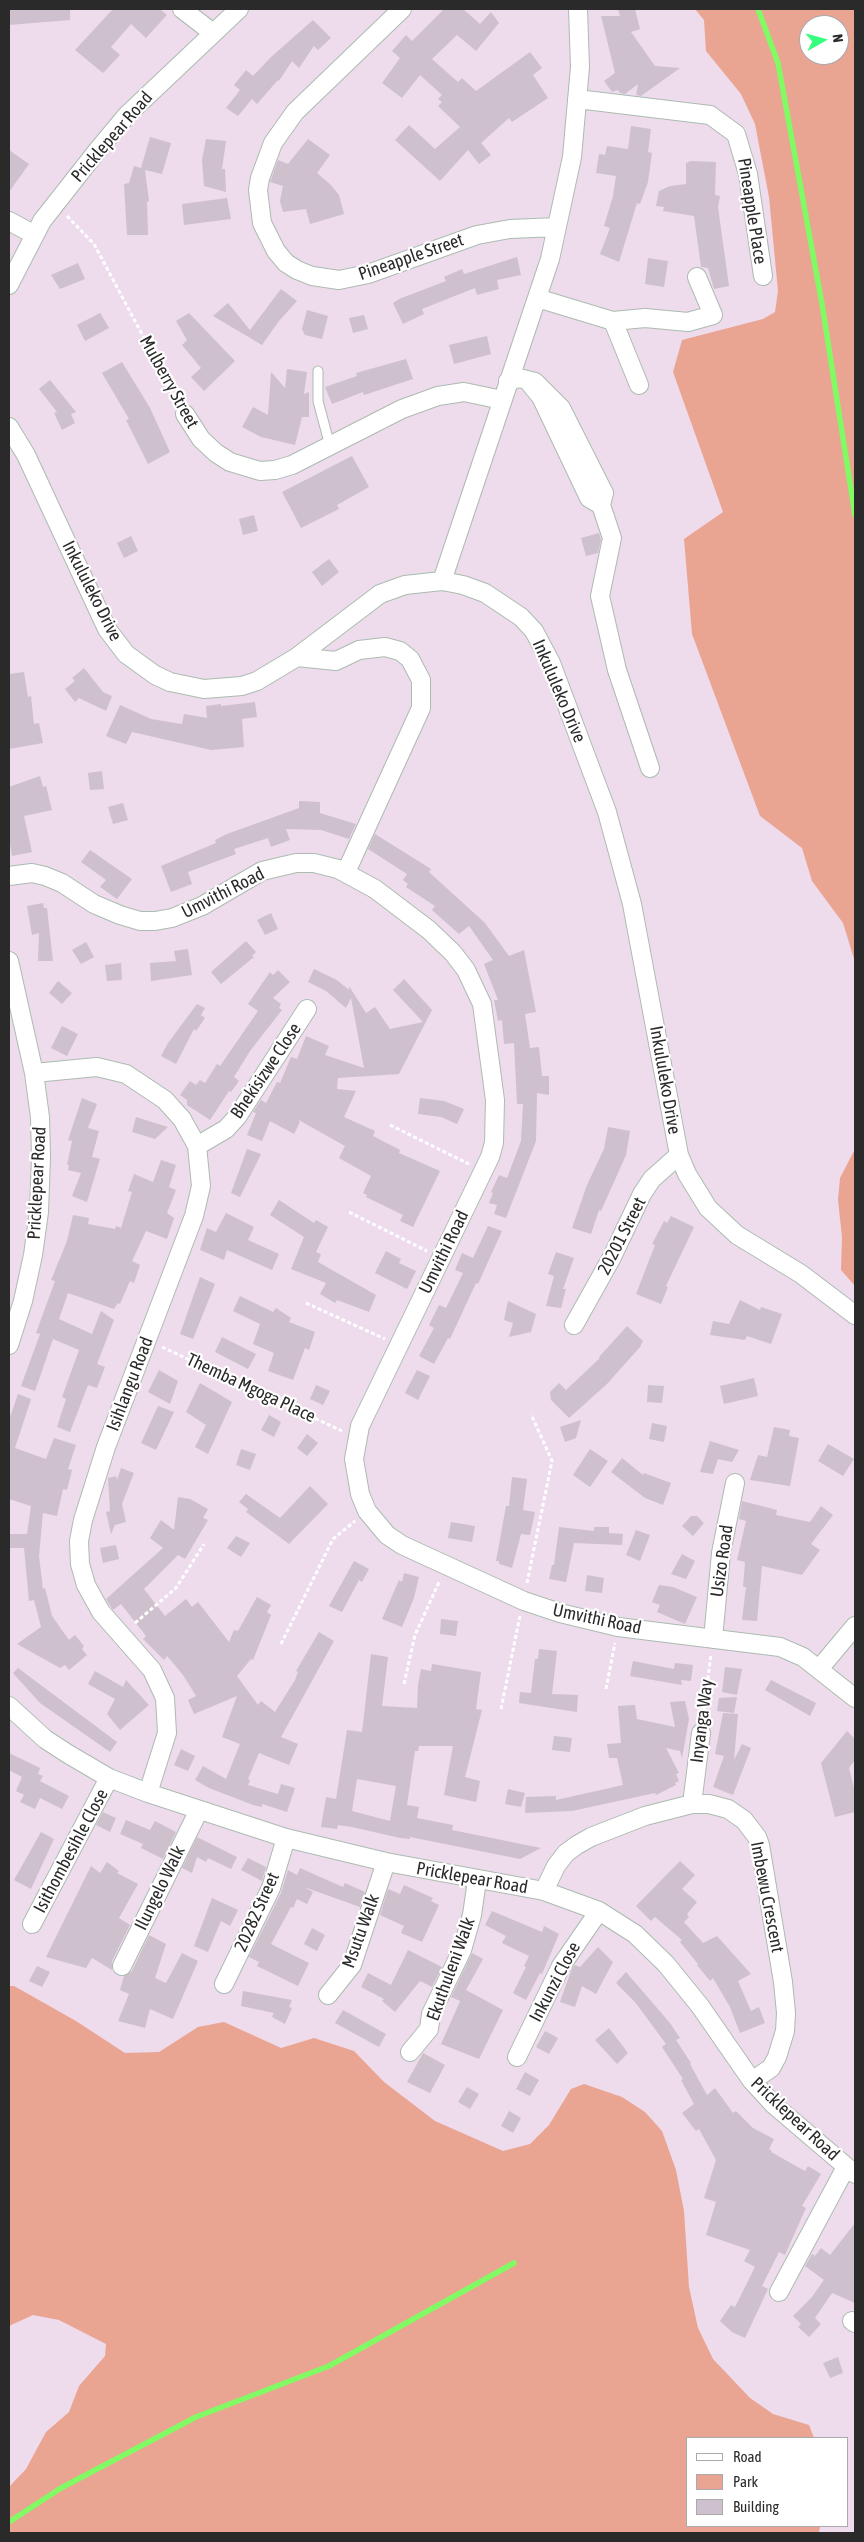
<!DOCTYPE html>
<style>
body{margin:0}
#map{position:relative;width:864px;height:2542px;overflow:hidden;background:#eedbec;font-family:"Asap Condensed",sans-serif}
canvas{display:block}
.frame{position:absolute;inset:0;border:10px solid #2a2a2a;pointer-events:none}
.legend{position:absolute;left:686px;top:2437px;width:162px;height:90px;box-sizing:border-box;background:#fff;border:1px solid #aaa;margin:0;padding:6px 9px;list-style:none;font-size:15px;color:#2a2a2a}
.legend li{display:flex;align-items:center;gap:10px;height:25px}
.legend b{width:25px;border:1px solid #aaa}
.north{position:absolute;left:799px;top:15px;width:50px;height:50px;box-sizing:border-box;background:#fff;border:1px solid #aaa;border-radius:50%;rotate:83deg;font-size:14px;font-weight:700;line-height:20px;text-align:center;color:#2a2a2a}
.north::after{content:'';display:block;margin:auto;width:18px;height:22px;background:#37ff7e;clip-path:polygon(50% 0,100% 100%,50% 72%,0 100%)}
</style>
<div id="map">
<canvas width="864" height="2542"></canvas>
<div class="frame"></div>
<ul class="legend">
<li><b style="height:6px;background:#fff"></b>Road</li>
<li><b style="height:14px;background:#eaa492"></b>Park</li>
<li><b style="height:14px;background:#cfc0ce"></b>Building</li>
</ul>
<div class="north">N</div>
</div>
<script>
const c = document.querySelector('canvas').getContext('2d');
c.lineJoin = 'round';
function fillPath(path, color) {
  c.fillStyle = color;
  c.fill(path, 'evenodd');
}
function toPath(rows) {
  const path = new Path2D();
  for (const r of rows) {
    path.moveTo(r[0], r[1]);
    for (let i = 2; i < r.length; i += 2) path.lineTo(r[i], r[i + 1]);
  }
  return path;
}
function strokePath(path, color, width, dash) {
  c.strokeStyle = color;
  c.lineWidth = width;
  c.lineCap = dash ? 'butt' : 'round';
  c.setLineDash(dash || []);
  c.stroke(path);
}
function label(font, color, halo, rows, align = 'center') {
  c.font = font + ' "Asap Condensed",sans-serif';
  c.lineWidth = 4.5;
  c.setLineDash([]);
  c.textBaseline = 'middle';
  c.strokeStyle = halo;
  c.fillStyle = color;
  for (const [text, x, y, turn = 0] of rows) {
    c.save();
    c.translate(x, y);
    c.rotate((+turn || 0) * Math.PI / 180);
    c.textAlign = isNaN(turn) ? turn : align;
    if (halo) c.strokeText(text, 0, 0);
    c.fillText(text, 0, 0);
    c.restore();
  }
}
fillPath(toPath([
 [695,9,855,9,855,962,843,923,812,881,802,848,760,816,692,634,684,539,723,512,673,372,682,340,763,319,775,312,778,291,769,197,755,124,741,94,706,51,704,20],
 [809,25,839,25,839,55,809,55],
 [855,1149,855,1286,841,1270,842,1237,838,1200,840,1178],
 [9,1986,14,1986,76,2021,125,2053,159,2052,198,2027,224,2022,281,2048,314,2038,354,2051,384,2082,435,2121,503,2151,530,2144,549,2125,571,2089,584,2084,622,2097,645,2112,662,2131,676,2170,684,2211,689,2287,698,2328,713,2359,750,2398,773,2414,809,2425,814,2438,688,2438,688,2526,820,2526,819,2533,9,2533,9,2487,26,2469,46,2432,69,2412,79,2386,105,2356,106,2344,59,2320,33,2315,9,2326]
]), '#eaa492');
strokePath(toPath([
 [758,9,778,63,822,304,855,515],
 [9,2522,61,2488,196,2417,329,2366,514,2263]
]), '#81fa64', 5.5);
fillPath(toPath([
 [9,9,70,9,70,20,9,25],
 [113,9,160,9,167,15,146,38,131,24,111,47,120,55,103,73,75,50],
 [444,9,463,9,480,24,491,12,499,23,476,51,457,35,432,59,458,82,462,78,476,91,530,52,542,68,533,75,548,98,512,122,509,118,481,143,491,155,479,164,468,150,440,181,395,140,409,125,435,149,460,127,438,106,442,102,438,99,442,95,420,75,402,98,382,83,400,58,392,51,406,35,412,41],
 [618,9,635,9,640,29,631,32,655,66,680,68,641,96,636,95,638,84,625,94,620,93,618,90,612,92,604,81,615,73,601,16,620,16],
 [313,20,331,38,318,50,314,46,299,68,292,61,279,81,278,80,257,104,252,99,238,116,226,108,240,90,234,85,246,70,253,76,271,57],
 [631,126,651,129,648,152,652,153,648,182,640,204,637,203,619,262,600,254,610,228,604,226,613,196,616,176,596,173,599,154,605,155,607,146,628,149],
 [150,137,171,143,162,174,145,170,149,201,147,202,148,235,127,235,124,184,129,183,134,166,141,168],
 [206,139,226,141,222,169,225,169,226,192,204,186,202,160],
 [308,139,330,155,317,173,330,184,339,195,344,214,310,224,306,209,283,212,280,201,283,186,270,182,278,160,288,164],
 [9,150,29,164,9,192],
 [691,161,716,162,715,195,720,196,718,207,729,286,714,289,708,268,701,267,694,216,663,211,664,207,656,206,659,191,670,186,686,184,686,163],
 [227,198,231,219,184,225,182,204],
 [517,257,521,275,497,280,499,289,477,295,475,288,422,309,424,314,403,324,393,303,399,299,446,281,444,277,462,269,464,274],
 [648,258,668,261,664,287,645,284],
 [78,263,85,279,60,289,51,275],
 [281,289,297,301,279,321,262,345,213,316,228,303,250,330],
 [307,310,328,316,322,339,305,335,302,329],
 [100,313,109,328,85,341,77,325],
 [189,313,235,361,204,391,191,377,201,368,182,345,187,340,176,321],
 [364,315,368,329,353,333,349,318],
 [487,336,491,354,454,364,449,345],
 [406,359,413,379,364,395,363,392,332,404,325,387,357,376,356,373],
 [122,362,150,408,170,452,148,464,126,420,129,419,102,373],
 [287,369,307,372,304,394,309,392,309,417,302,417,295,445,261,437,242,427,253,407,268,415,271,372,285,388],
 [50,380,76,412,71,414,75,423,62,430,54,413,57,412,39,389],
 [352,456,369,487,337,505,339,509,301,528,282,492],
 [254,515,258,531,243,535,239,519],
 [599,533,601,540,598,553,586,556,581,538],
 [131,536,138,551,124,558,117,543],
 [329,559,339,572,322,586,312,572],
 [84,668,103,692,112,696,106,711,79,698,75,702,65,689,75,681,72,678],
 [24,672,28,697,31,696,34,724,39,723,43,743,9,749,9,674],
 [255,702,257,717,242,719,244,747,211,750,132,732,126,744,106,736,120,705,151,719,182,724,184,714,207,718,206,706,221,704,221,706],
 [102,771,104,789,90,790,88,773],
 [40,776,43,787,46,786,52,810,24,816,32,852,12,856,9,838,9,787],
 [299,801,320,802,320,813,356,824,349,839,321,830,286,829,290,840,271,847,268,838,234,849,236,854,188,872,192,884,171,892,161,866,216,843,215,840,227,834,299,808],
 [123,803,128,820,113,824,108,807],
 [375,834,431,869,429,872,485,923,509,956,524,950,536,1012,525,1014,530,1048,539,1047,542,1076,549,1076,549,1095,537,1093,536,1141,506,1218,494,1214,497,1205,489,1203,493,1193,491,1192,499,1175,507,1178,521,1141,523,1104,517,1104,514,1043,504,1044,502,1020,498,1021,494,1000,498,1000,484,964,493,960,469,926,459,934,432,910,435,906,406,887,408,884,403,880,407,874,368,849],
 [90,850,132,879,117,899,100,887,106,880,81,862],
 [43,903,44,908,47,908,53,961,38,961,39,933,32,935,27,906],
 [271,913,278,929,265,935,257,920],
 [246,941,256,952,252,956,254,957,221,984,211,972],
 [86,942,94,957,81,964,72,950],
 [188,949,192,975,151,981,150,963,176,961,174,951],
 [121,963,122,980,107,981,105,965],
 [314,969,337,980,349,990,349,986,366,1013,375,1007,390,1029,423,1022,393,990,404,979,432,1010,399,1074,338,1078,337,1089,356,1091,344,1117,375,1131,373,1136,400,1150,399,1153,440,1171,413,1227,400,1221,403,1215,366,1197,367,1195,363,1193,371,1176,339,1158,345,1146,297,1119,300,1122,294,1134,270,1121,262,1141,247,1135,256,1113,253,1112,261,1100,266,1103,277,1082,280,1083,291,1057,297,1059,306,1036,329,1046,325,1055,364,1068,351,998,346,1008,326,991,308,982],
 [278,970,290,982,273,998,281,1004,279,1008,282,1010,250,1051,234,1077,239,1081,231,1092,229,1091,210,1120,187,1105,187,1100,180,1095,190,1081,196,1085,200,1080,205,1083,217,1064,220,1066,258,1011,248,1004,270,972,273,975],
 [58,981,72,993,62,1004,49,993],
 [197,1004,205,1008,201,1015,205,1018,196,1031,194,1029,176,1064,161,1056,168,1043],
 [62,1026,78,1034,67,1056,51,1048],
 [82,1098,97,1104,88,1128,99,1131,92,1157,100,1159,87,1202,72,1196,81,1173,68,1170,69,1165,67,1165,72,1141,68,1140],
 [420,1098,444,1101,464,1109,457,1124,441,1117,418,1114],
 [136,1117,168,1127,155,1139,132,1132],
 [608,1127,630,1131,626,1155,601,1211,599,1210,591,1234,572,1228,587,1185,604,1149],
 [247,1149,261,1154,240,1197,231,1193],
 [161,1160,176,1165,169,1187,176,1190,167,1213,174,1218,167,1239,146,1231,132,1261,140,1265,134,1283,130,1281,120,1304,118,1303,114,1309,68,1293,59,1319,92,1334,101,1311,114,1320,97,1364,105,1367,97,1388,88,1385,70,1432,57,1427,66,1399,62,1397,79,1350,53,1339,35,1391,21,1386,40,1334,36,1333,55,1281,51,1280,67,1241,73,1215,89,1218,88,1224,115,1229,116,1226,121,1228,132,1192,128,1191,134,1174,153,1182],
 [279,1200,314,1223,316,1220,328,1227,316,1252,321,1254,318,1262,376,1295,369,1312,337,1300,335,1303,320,1294,326,1283,291,1269,304,1237,270,1215],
 [226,1213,254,1227,248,1240,279,1254,272,1270,227,1250,224,1260,200,1250,207,1228,216,1232],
 [671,1216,694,1227,666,1286,668,1287,661,1304,636,1294,655,1245,652,1244,664,1221,667,1223],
 [488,1226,502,1231,478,1284,476,1283,450,1339,448,1338,434,1364,419,1356,434,1328,429,1325,439,1305,446,1308,463,1273,455,1270,462,1253,473,1258],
 [386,1251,401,1259,399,1263,416,1271,407,1289,375,1273],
 [556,1252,574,1258,563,1289,566,1289,561,1308,546,1306,554,1276,548,1274],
 [200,1277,215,1284,193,1339,180,1334],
 [240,1296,273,1312,276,1308,291,1318,289,1322,315,1332,309,1350,305,1348,293,1380,268,1371,274,1353,253,1344,260,1324,233,1311],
 [740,1300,760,1310,761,1307,782,1314,771,1344,747,1336,745,1340,710,1335,713,1321,729,1324],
 [508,1301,536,1314,531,1332,509,1337,513,1323,504,1320],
 [627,1326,643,1341,640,1347,607,1384,569,1418,551,1400,550,1392,559,1383,566,1390,600,1358,599,1357],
 [222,1337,256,1354,248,1369,215,1352],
 [159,1370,178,1381,170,1404,148,1392],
 [417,1370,430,1376,418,1400,405,1393],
 [754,1378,758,1396,724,1404,720,1386],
 [200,1383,232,1402,208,1454,195,1447,206,1425,186,1412],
 [316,1385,330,1391,323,1405,310,1399],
 [648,1385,664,1386,662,1403,647,1402],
 [18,1394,31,1399,15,1448,46,1459,54,1438,76,1445,68,1469,72,1470,67,1490,63,1489,57,1516,43,1513,39,1556,43,1589,45,1588,52,1616,69,1640,75,1635,84,1646,82,1649,87,1655,69,1670,65,1665,60,1668,17,1644,41,1627,34,1600,29,1601,24,1548,9,1548,9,1534,27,1534,31,1506,9,1499,9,1420],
 [158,1406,174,1412,156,1450,141,1443],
 [269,1415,281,1422,274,1437,261,1430],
 [581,1420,576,1438,565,1442,560,1427],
 [652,1423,667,1426,664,1442,649,1439],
 [774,1427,790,1430,789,1436,799,1438,790,1486,750,1480,758,1455,767,1457],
 [307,1434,318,1443,307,1456,297,1448],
 [710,1441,739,1450,732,1462,718,1459,713,1474,700,1472],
 [828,1444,854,1459,843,1476,818,1461],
 [241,1449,256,1454,250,1470,236,1465],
 [590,1449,608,1461,590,1487,573,1475],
 [622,1458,643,1475,644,1473,671,1483,663,1505,645,1498,611,1472],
 [121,1468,134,1473,122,1504,126,1522,115,1525,111,1534,106,1512,110,1511,108,1478,116,1476,117,1480],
 [512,1477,527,1479,523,1510,535,1512,530,1535,521,1534,512,1568,499,1564,499,1561,496,1561,506,1506,509,1506],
 [310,1486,328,1504,289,1544,246,1512,248,1509,239,1502,246,1494,280,1518],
 [178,1497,190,1499,208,1509,203,1518,208,1520,185,1559,178,1555,144,1589,165,1616,186,1599,192,1607,198,1602,229,1642,234,1630,238,1631,257,1597,271,1605,267,1612,271,1615,253,1660,251,1659,237,1676,258,1705,261,1701,275,1712,295,1680,298,1672,296,1671,319,1632,334,1641,281,1737,298,1744,289,1765,259,1753,248,1779,250,1780,248,1785,278,1794,281,1784,295,1788,287,1812,262,1804,262,1807,253,1805,209,1788,195,1780,203,1766,226,1779,240,1744,222,1737,237,1696,194,1714,188,1700,196,1696,183,1675,167,1656,164,1660,143,1639,146,1636,121,1604,113,1610,106,1599,163,1548,150,1538,161,1520,174,1530],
 [742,1501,777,1510,776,1515,810,1522,821,1506,833,1515,811,1544,820,1550,802,1575,762,1566,757,1621,742,1620,746,1587,743,1587,745,1562,737,1560,746,1521,739,1519],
 [691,1516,697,1516,704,1523,693,1536,682,1526],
 [451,1522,475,1526,472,1542,448,1538],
 [559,1527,594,1531,594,1527,609,1527,609,1533,623,1534,622,1545,574,1543,566,1582,549,1579,552,1565,554,1565],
 [636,1530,650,1535,640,1561,626,1555],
 [236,1536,250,1543,241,1557,227,1548],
 [116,1545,119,1559,103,1563,100,1548],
 [682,1554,695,1561,686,1579,671,1574],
 [354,1561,369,1569,362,1582,359,1580,342,1612,329,1606],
 [404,1573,419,1577,414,1598,402,1627,382,1619,399,1580,402,1582],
 [587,1575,604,1578,602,1593,585,1591],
 [659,1585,673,1587,697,1597,685,1624,657,1612,660,1605,652,1602],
 [441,1619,458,1621,456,1636,440,1634],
 [539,1649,557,1651,552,1694,578,1695,577,1712,519,1703,520,1692,531,1693,535,1659,538,1659],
 [371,1654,388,1657,382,1706,417,1708,418,1685,421,1669,431,1671,432,1664,481,1672,476,1709,482,1710,465,1777,480,1781,476,1802,444,1795,453,1746,419,1746,418,1751,415,1751,407,1805,419,1807,417,1818,453,1825,452,1830,541,1848,520,1859,410,1837,410,1839,400,1838,352,1827,338,1825,337,1829,321,1827,326,1797,336,1799,347,1730,362,1732],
 [357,1779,396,1786,390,1821,352,1811],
 [633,1661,674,1669,675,1663,693,1665,691,1681,681,1680,682,1685,630,1676],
 [725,1667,742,1669,737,1695,722,1692],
 [18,1668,117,1742,110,1752,40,1703,13,1673],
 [95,1671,123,1687,126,1680,149,1705,120,1730,107,1714,115,1699,88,1684],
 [771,1680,816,1703,810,1716,765,1690],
 [737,1697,734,1713,717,1711,719,1698],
 [685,1701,689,1719,682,1758,680,1751,666,1748,679,1773,676,1774,679,1781,675,1783,676,1785,656,1795,655,1793,572,1811,525,1813,526,1797,556,1796,556,1800,623,1785,617,1758,609,1758,607,1744,621,1743,618,1706,635,1705,637,1719,675,1727,670,1702],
 [723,1713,738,1714,734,1760,742,1744,751,1748,733,1795,713,1787,724,1756,715,1754],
 [847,1731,855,1739,855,1760,849,1768,855,1792,855,1812,835,1817,821,1763],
 [554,1736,572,1738,570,1752,552,1750],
 [181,1749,195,1756,188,1771,174,1765],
 [9,1753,40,1768,38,1774,43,1776,40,1781,69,1796,62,1809,40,1798,35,1809,20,1802,24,1795,16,1791,22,1777,9,1770],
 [508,1789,525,1793,521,1807,505,1804],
 [103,1812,116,1818,110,1832,96,1825],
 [126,1820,150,1830,155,1821,176,1832,163,1859,141,1848,143,1844,120,1834],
 [41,1832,54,1839,31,1889,14,1880],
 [197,1837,237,1857,231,1869,208,1858,206,1862,197,1857,192,1873,182,1868],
 [248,1858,266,1867,262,1881,241,1870],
 [680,1861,695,1875,682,1889,697,1902,687,1914,689,1917,684,1922,703,1943,717,1936,751,1974,738,1981,751,2011,759,2007,765,2023,740,2033,730,2007,713,1978,710,1981,697,1965,698,1964,680,1942,682,1940,655,1917,651,1921,636,1906],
 [107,1862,119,1871,117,1873,138,1884,119,1918,130,1925,112,1961,112,1970,92,1958,86,1968,46,1957,91,1866,100,1873],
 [300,1868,343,1887,345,1883,365,1892,360,1907,304,1887,313,1892,307,1904,297,1899,293,1908,291,1907,271,1944,309,1963,298,1986,257,1966,259,1962,249,1957,281,1893,288,1870,297,1875],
 [404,1885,433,1898,431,1901,439,1905,422,1942,401,1933,404,1926,380,1915,388,1889,400,1894],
 [212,1898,238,1910,230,1926,221,1921,208,1952,194,1946],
 [492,1911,542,1932,544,1926,559,1934,542,1974,540,1973,526,2000,513,1993,526,1967,524,1966,529,1956,502,1943,506,1936,485,1925],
 [312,1928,325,1935,317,1951,304,1944],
 [149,1935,166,1944,155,1978,166,1983,182,1953,198,1961,173,2019,150,2009,145,2028,118,2021,129,1994,120,1990,124,1976,132,1971],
 [598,1947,613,1962,596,1994,582,1986,575,2007,560,2002,572,1968,575,1965,580,1967],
 [408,1950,442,1967,432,1987,420,1981,395,2012,382,2001,384,1999,361,1987,368,1973,391,1985],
 [472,1953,483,1959,466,1990,503,2010,479,2059,441,2044,461,1999,460,2001,451,1997],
 [37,1966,50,1972,42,1987,29,1981],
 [626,1972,670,2023,680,2038,676,2040,691,2063,690,2064,707,2095,715,2088,733,2113,736,2111,753,2128,774,2139,769,2149,772,2151,771,2152,805,2171,808,2166,821,2174,802,2206,806,2208,785,2255,779,2252,762,2286,768,2289,745,2338,732,2332,720,2321,731,2305,735,2307,755,2267,744,2261,750,2250,706,2235,716,2202,704,2198,716,2160,699,2129,696,2131,682,2113,694,2104,681,2080,683,2079,662,2047,666,2044,635,2002,616,1983],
 [243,1991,292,2000,289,2007,292,2008,285,2024,272,2017,274,2013,241,2006],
 [343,2010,386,2034,379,2047,335,2023],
 [609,2028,628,2053,617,2064,595,2040],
 [545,2031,558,2038,549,2054,536,2047],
 [423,2053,445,2065,430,2093,407,2082],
 [525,2072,539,2080,530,2096,516,2089],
 [467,2087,479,2094,470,2109,458,2102],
 [509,2111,521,2118,513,2133,501,2126],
 [855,2223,855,2303,832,2293,815,2318,821,2324,809,2337,798,2327,801,2324,793,2316,811,2298,824,2280,805,2266,812,2254,815,2256,821,2248,830,2255],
 [838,2357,843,2373,830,2378,823,2363]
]), '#cfc0ce');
const lane = toPath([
 [318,371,318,401,330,446]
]);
const street = toPath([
 [182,9,213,33],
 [402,9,295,112,273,143,260,178,258,190,262,223,276,251,286,263,297,270,312,276,339,280,368,274,477,235,510,229,557,227],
 [577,99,710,115,736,134,748,174,763,276],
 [9,221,33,234],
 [9,285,42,221,97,151,127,115,239,9],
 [537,298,613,321,645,318,688,322,713,315,697,277],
 [613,321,639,385],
 [508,381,519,378,535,382,561,408,604,493,601,505,589,498,541,397,528,381],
 [185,414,201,439,216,453,230,462,260,471,275,470,292,465,402,409,438,396,464,392,502,400],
 [9,427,26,455,107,629,126,654,155,675,170,682,204,689,242,686,257,681,297,657,380,594,405,585,442,581,463,585,485,593,521,617,534,631,551,663,607,812,632,904,679,1155,687,1174,708,1208,737,1235,801,1274,855,1315],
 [601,505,612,538,600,596,617,670,650,768],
 [442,581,550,259,572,157,580,67,578,9],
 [297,657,336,661,359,650,385,647,400,651,410,659,421,680,421,708,346,872],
 [9,876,32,873,45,876,62,883,94,904,120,915,140,921,155,921,172,918,202,906,262,871,296,863,314,863,338,869,375,889,429,930,453,953,466,970,482,1004,495,1100,494,1143,490,1157,360,1426,354,1459,360,1494,367,1511,387,1535,402,1545,524,1601,560,1613,618,1627,780,1647,803,1657,855,1698],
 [9,961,34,1073,40,1117,41,1157,39,1212,33,1255,23,1301,9,1345],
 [34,1073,97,1067,126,1074,165,1100,182,1119,197,1146,201,1186,194,1216,106,1447,83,1520,79,1541,80,1564,86,1585,101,1612,152,1670,165,1698,167,1733,148,1793],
 [197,1146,226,1129,237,1117,307,1009],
 [574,1325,612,1257,642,1194,652,1179,679,1155],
 [713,1639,721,1553,735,1483],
 [819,1669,855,1626],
 [9,1706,45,1739,68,1754,109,1778,148,1793,286,1838,386,1862,544,1891,599,1911,635,1934,666,1964,700,2006,752,2081,774,2105,855,2174],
 [692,1804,701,1733],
 [544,1891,556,1866,566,1853,577,1845,591,1837,645,1816,692,1804,709,1804,728,1809,744,1820,757,1837,760,1845,783,1982,786,2013,785,2031,777,2057,771,2068,752,2081],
 [32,1924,109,1778],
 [122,1966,199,1810],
 [224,1984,271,1888,286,1838],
 [328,1995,352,1965,386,1862],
 [410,2052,429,2029,431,2014,462,1950,472,1915,477,1880],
 [517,2057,561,1966,599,1911],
 [779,2292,846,2167],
 [852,2321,855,2323]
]);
strokePath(lane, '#abbcb1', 11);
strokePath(street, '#abbcb1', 20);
strokePath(toPath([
 [67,216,94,244,177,400],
 [390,1125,469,1164],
 [349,1212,427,1251],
 [306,1303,385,1339],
 [162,1347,342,1431],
 [527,1583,552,1461,531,1414],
 [135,1623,176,1588,204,1544],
 [281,1644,333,1539,355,1521],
 [404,1684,415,1635,440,1580],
 [606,1689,615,1643],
 [501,1709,520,1616],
 [703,1718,711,1654]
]), '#fff', 3, [4, 2.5]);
strokePath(lane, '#fff', 9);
strokePath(street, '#fff', 18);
label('18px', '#2a2a2a', '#fff', [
 ["Pricklepear Road",112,137,-49],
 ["Pineapple Place",752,211,81],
 ["Pineapple Street",411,257,-19],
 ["Mulberry Street",169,382,61],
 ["Inkululeko Drive",92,591,63],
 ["Inkululeko Drive",559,691,67],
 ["Umvithi Road",223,893,-27],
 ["Bhekisizwe Close",266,1071,-56],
 ["Inkululeko Drive",665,1080,80],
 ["Pricklepear Road",37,1183,-87],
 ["20201 Street",622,1236,-63],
 ["Umvithi Road",444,1252,-64],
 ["Isihlangu Road",130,1384,-69],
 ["Themba Mgoga Place",251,1388,25],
 ["Usizo Road",722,1561,-82],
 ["Umvithi Road",597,1619,12],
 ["Inyanga Way",702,1721,-83],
 ["Isithombesihle Close",71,1851,-62],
 ["Pricklepear Road",472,1878,10],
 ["Ilungelo Walk",160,1888,-64],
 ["Imbewu Crescent",767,1897,79],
 ["20282 Street",257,1912,-66],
 ["Msutu Walk",361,1931,-70],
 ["Ekuthuleni Walk",451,1969,-70],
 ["Inkunzi Close",555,1982,-62],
 ["Pricklepear Road",795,2119,43]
]);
</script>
